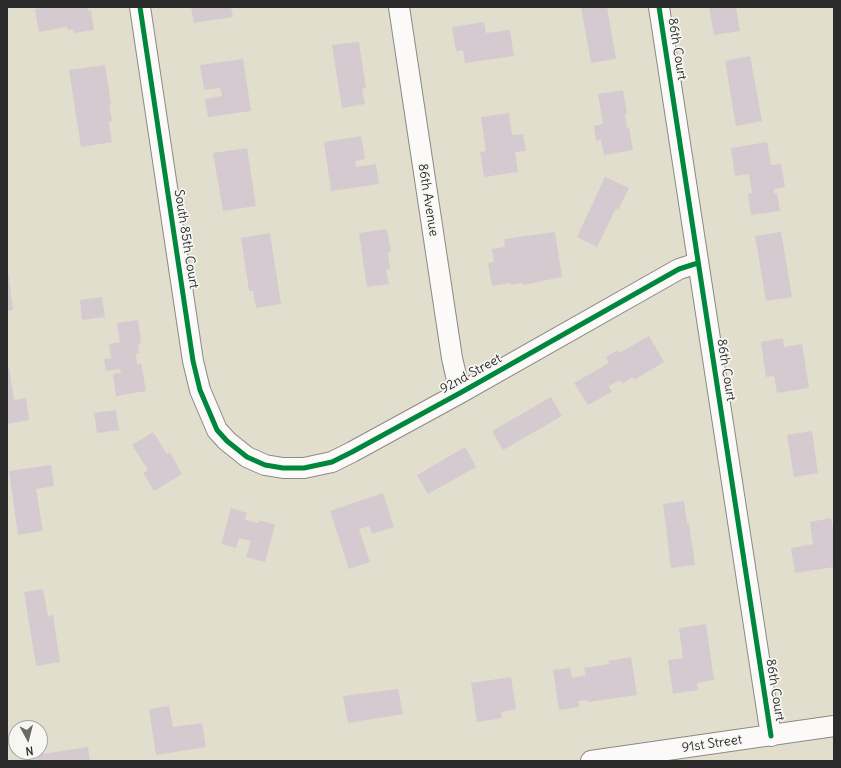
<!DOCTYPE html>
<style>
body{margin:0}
#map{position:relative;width:841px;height:768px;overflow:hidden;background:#e2decd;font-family:Delius,sans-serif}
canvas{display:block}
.frame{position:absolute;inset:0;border:8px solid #2b2b2b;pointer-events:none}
.north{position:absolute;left:8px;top:720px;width:40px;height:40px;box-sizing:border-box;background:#f6f6f2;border:1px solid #a5a5a2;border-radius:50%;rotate:173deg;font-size:11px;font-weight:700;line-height:16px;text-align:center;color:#2b2b2b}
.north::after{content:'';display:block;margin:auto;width:14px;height:18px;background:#6b6a64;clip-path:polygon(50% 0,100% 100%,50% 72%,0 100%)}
</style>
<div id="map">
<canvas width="841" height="768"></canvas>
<div class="frame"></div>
<div class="north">N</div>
</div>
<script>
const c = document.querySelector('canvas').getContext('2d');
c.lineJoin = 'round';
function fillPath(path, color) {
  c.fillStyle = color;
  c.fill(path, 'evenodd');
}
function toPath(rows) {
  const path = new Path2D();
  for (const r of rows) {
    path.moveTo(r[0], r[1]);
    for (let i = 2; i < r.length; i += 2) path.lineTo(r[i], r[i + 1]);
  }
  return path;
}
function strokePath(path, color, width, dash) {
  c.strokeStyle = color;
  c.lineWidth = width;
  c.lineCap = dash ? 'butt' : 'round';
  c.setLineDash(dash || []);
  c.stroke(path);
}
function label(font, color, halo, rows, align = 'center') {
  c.font = font + ' Delius,sans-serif';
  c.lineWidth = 3.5;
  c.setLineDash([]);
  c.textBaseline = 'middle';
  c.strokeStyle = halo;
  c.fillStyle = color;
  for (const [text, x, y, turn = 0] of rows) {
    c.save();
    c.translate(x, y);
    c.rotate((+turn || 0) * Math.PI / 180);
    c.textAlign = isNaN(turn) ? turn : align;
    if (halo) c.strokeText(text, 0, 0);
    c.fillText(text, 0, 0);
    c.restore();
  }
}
fillPath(toPath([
 [48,7,88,7,88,11,91,10,94,30,74,33,73,29,68,30,67,27,39,32,35,9],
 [191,7,231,7,233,17,194,23],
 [581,7,607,7,616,59,591,63],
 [709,7,736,7,740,31,714,35],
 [484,22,486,33,510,30,514,56,465,63,463,50,456,51,452,27],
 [359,42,366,88,362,89,365,104,342,108,332,45],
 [750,56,762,121,736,126,725,61],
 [243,59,251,111,208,117,205,99,222,96,220,88,204,90,200,65],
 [105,65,111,104,109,105,112,121,109,122,112,142,81,147,69,70],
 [623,90,627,114,625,114,627,128,629,128,633,150,604,155,601,140,596,141,594,126,603,124,598,94],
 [509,113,512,135,523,134,526,151,515,152,518,172,484,177,480,152,486,151,481,117],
 [361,136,365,159,355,161,356,167,376,164,379,184,331,191,324,142],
 [767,142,771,165,781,164,785,187,774,189,774,194,777,193,780,211,751,215,748,194,752,193,749,174,735,176,731,148],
 [247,148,256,206,223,211,213,153],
 [605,177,629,188,618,210,616,208,597,247,577,237],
 [387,229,391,252,388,253,390,269,386,270,389,284,367,287,359,233],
 [555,232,562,277,523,285,523,283,511,285,511,283,492,286,488,263,494,262,492,249,505,247,504,239],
 [781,232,792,297,766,301,755,236],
 [270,233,281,304,256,308,253,291,249,291,241,238],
 [7,264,13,310,7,311],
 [102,297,105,317,82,320,80,300],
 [138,320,141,343,138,344,139,353,136,354,137,364,141,363,146,391,116,396,113,374,121,373,120,369,106,371,104,359,111,358,109,344,120,342,117,323],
 [649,336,664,362,634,380,633,377,622,384,620,380,609,386,612,392,588,405,574,383,609,363,606,357,618,350,619,353],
 [783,338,784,347,802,344,809,388,777,393,774,376,766,377,761,342],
 [9,367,14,400,26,398,29,420,7,424,7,368],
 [551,397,562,416,503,450,492,431],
 [116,410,119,430,97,433,94,413],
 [812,431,818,473,794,477,787,435],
 [153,432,167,454,170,452,182,474,154,491,143,473,148,470,132,445],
 [465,447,476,467,428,494,417,475],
 [51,465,54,486,36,489,43,531,18,535,9,471],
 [383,493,394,527,372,534,369,526,359,529,370,562,349,569,330,511],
 [684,501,687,523,689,523,695,565,671,568,663,504],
 [231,508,247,513,245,520,258,523,259,520,275,525,265,562,246,557,251,541,239,538,236,548,221,544],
 [831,518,834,534,834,567,795,573,791,548,813,544,810,522],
 [43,589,48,616,53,615,60,662,36,666,24,592],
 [706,624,714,680,697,683,698,690,673,694,668,660,683,658,679,628],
 [631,657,637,695,588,702,588,700,579,701,579,707,559,710,553,670,570,668,572,678,586,675,584,668,609,664,608,661],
 [511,677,516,709,501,712,502,718,477,722,471,683],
 [398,689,403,714,348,723,343,696],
 [169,706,173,727,202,723,206,747,156,755,149,709],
 [88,747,90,761,36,761,35,755]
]), '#d5cacf');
const minor = toPath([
 [140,7,193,361,200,390,217,430,227,441,247,457,265,465,283,468,304,468,332,462,352,452,460,393,679,269,698,263],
 [399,7,452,358,460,393],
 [659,7,771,736],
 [591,761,834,726]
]);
strokePath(minor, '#8c8a82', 22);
strokePath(minor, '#fbfaf8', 20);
strokePath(toPath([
 [140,7,193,361,200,390,217,430,227,441,247,457,265,465,283,468,304,468,332,462,352,452,460,393,679,269,698,263],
 [659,7,771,736]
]), '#00873e', 5);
label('13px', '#2b2b2b', '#f6f6f2', [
 ["86th Court",677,49,81],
 ["86th Avenue",428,200,81],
 ["South 85th Court",186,239,81],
 ["86th Court",726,370,81],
 ["92nd Street",471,374,-29],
 ["86th Court",775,690,81],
 ["91st Street",712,744,-8]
]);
</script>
